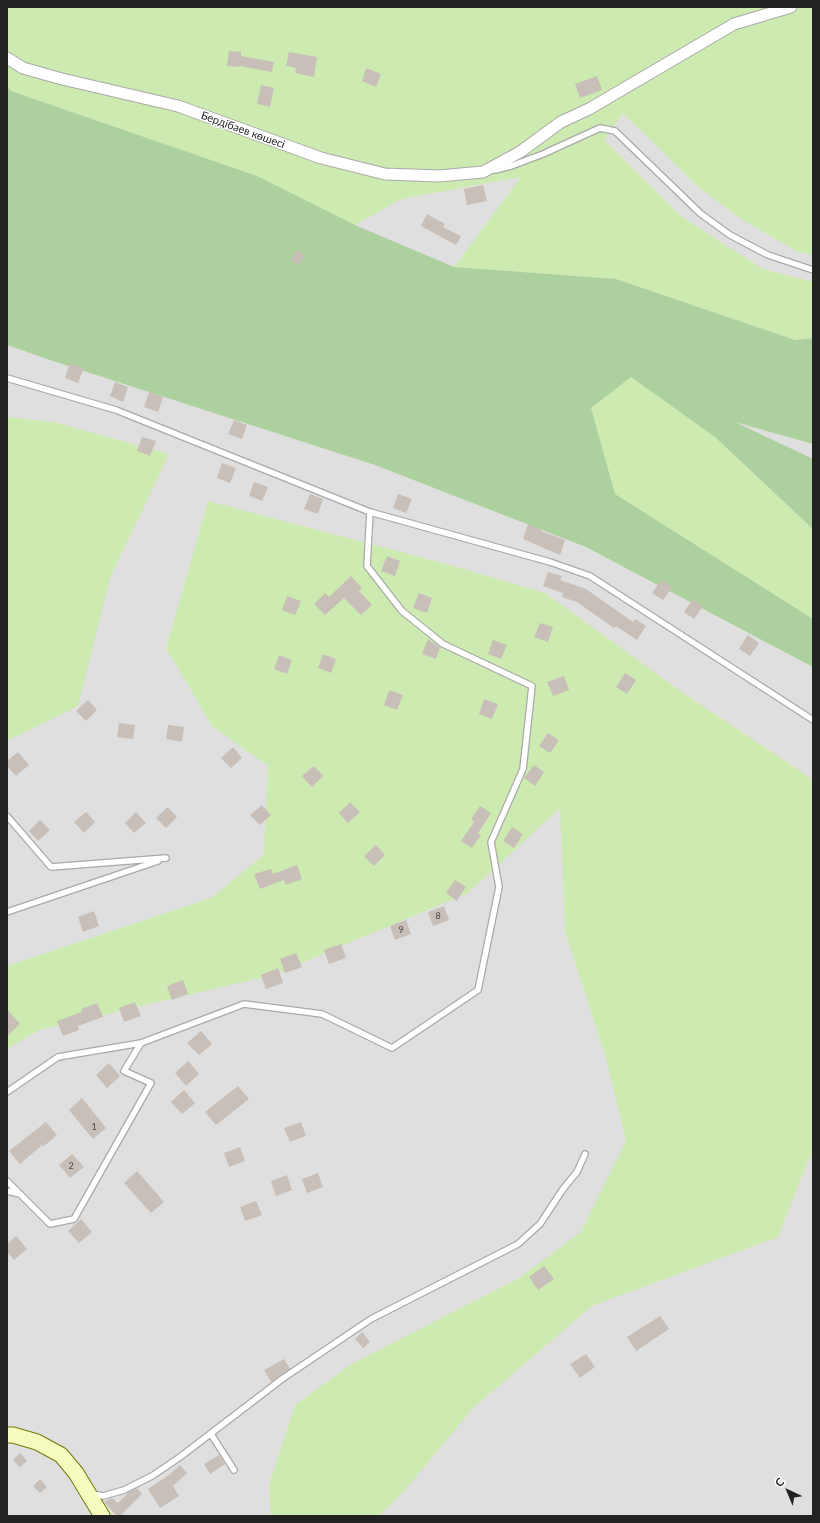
<!DOCTYPE html>
<html>
<head>
<meta charset="utf-8">
<style>
  body { margin:0 }
  #map { position:relative; width:820px; height:1523px; overflow:hidden; background:#f2efe9; font-family:Lato,sans-serif }
  canvas { display:block }
  .frame { position:absolute; inset:0; border:8px solid #222; pointer-events:none }
  .north { position:absolute; left:768px; top:1471px; width:40px; height:40px; -webkit-text-stroke:3px #fff; paint-order:stroke; rotate:316deg; font-size:11px; font-weight:700; line-height:16px; text-align:center; color:#222 }
  .north::after { content:''; display:block; margin:auto; width:14px; height:18px; background:#222; clip-path:polygon(50% 0,100% 100%,50% 72%,0 100%) }
</style>
</head>
<body>
<div id="map">
<canvas width="820" height="1523"></canvas>
<div class="frame"></div>
<div class="north">С</div>
</div>
<script>
const c = document.querySelector('canvas').getContext('2d');
c.lineJoin = 'round';
function fill(path, color) { c.fillStyle = color; c.fill(path, 'evenodd'); }
const poly = rows => new Path2D(rows.map(r => 'M' + r).join(''));
function strokePath(path, color, width, dash) { c.strokeStyle = color; c.lineWidth = width; c.lineCap = dash ? 'butt' : 'round'; c.setLineDash(dash || []); c.stroke(path); }
function write(font, color, halo, rows, align = 'center') {
  c.font = font + ' Lato,sans-serif'; c.lineWidth = 3; c.setLineDash([]); c.textBaseline = 'middle'; c.strokeStyle = halo; c.fillStyle = color; for (const [text, x, y, turn = 0] of rows) {
    c.save(); c.translate(x, y); c.rotate((+turn || 0) * Math.PI / 180); c.textAlign = isNaN(turn) ? turn : align; if (halo) c.strokeText(text, 0, 0); c.fillText(text, 0, 0); c.restore();
  }
}
const residential = poly([
  [7,7,813,7,813,1516,7,1516]
]);
const grass = poly([
  [7,7,813,7,813,255,798,252,741,219,698,187,623,113,604,140,682,217,763,269,813,282,813,338,795,340,616,279,454,267,521,177,401,199,355,225,257,176,11,91,7,86],
  [631,377,715,437,813,529,813,619,615,494,591,408],
  [7,417,54,422,169,454,110,578,78,706,7,741],
  [208,501,450,565,545,593,686,695,809,777,813,787,813,1148,778,1237,592,1306,473,1408,404,1491,379,1516,271,1516,269,1485,295,1405,350,1365,519,1278,581,1232,626,1141,606,1058,565,932,560,808,468,893,273,975,39,1030,7,1049,7,966,211,898,264,855,268,766,212,726,166,648]
]);
const forest = poly([
  [7,86,11,91,257,176,355,225,454,267,616,279,795,340,813,338,813,444,735,422,813,459,813,529,715,437,631,377,591,408,615,494,813,619,813,667,586,547,375,465,56,362,7,345]
]);
const building = poly([
  [229,51,241,52,241,56,274,62,272,72,240,66,240,67,227,66],
  [289,52,317,57,314,77,295,73,296,68,286,66],
  [366,68,381,74,376,87,362,81],
  [597,76,602,90,580,98,575,84],
  [261,85,274,88,270,107,257,104],
  [483,185,487,201,467,205,464,189],
  [427,214,445,224,443,227,461,236,456,245,421,226],
  [296,250,305,255,300,265,291,260],
  [70,363,84,368,78,383,65,378],
  [115,382,128,387,123,402,110,396],
  [149,392,163,397,158,412,144,407],
  [234,420,247,425,242,439,228,434],
  [142,437,156,441,150,456,137,451],
  [222,463,236,468,230,483,217,478],
  [254,482,268,487,262,501,249,496],
  [310,494,323,499,318,514,304,509],
  [398,494,412,499,406,513,393,508],
  [528,524,541,529,541,531,565,540,560,555,523,539],
  [387,556,400,561,395,576,381,571],
  [548,572,562,576,560,580,586,589,633,622,635,619,646,626,637,640,616,626,614,628,577,602,562,597,563,593,543,586],
  [351,576,362,588,359,591,372,605,361,615,344,598,325,615,314,604,325,593,329,597],
  [661,580,672,587,663,600,652,593],
  [419,593,432,598,427,613,413,608],
  [287,596,301,601,295,615,282,610],
  [693,599,703,606,694,619,684,612],
  [540,623,553,627,548,642,534,637],
  [748,635,759,643,750,656,739,649],
  [428,639,440,647,436,659,422,654],
  [493,640,507,645,501,659,488,654],
  [323,654,336,659,331,673,318,668],
  [279,655,292,660,287,674,274,669],
  [625,673,636,680,627,694,616,687],
  [564,676,569,690,553,696,547,682],
  [389,690,403,695,397,710,384,705],
  [484,699,498,704,492,719,479,714],
  [88,700,97,710,86,721,76,711],
  [119,723,135,725,133,739,117,737],
  [168,725,184,727,182,742,166,739],
  [548,733,559,740,550,753,539,746],
  [233,747,242,758,231,768,221,758],
  [18,752,29,765,16,776,7,766,7,761],
  [534,765,544,772,535,786,524,778],
  [314,766,323,776,312,787,302,776],
  [350,802,360,812,348,823,339,813],
  [262,805,271,815,260,825,250,815],
  [480,806,491,813,478,833,481,835,472,848,461,841,474,822,471,819],
  [168,807,177,817,166,828,156,818],
  [86,812,95,822,84,833,74,822],
  [136,812,146,823,134,833,125,823],
  [40,820,50,830,38,841,29,831],
  [512,827,523,834,514,848,503,841],
  [376,845,385,855,374,866,364,856],
  [297,865,302,879,286,885,284,880,260,889,254,874,271,869,273,874],
  [455,880,466,887,457,901,446,893],
  [444,906,449,920,433,926,428,912],
  [94,911,99,926,83,932,78,917],
  [406,920,411,934,395,940,390,926],
  [341,944,346,958,329,964,324,950],
  [296,953,302,967,285,973,280,959],
  [278,968,283,983,266,989,261,975],
  [183,980,188,994,172,1000,167,986],
  [135,1002,141,1016,124,1022,119,1008],
  [97,1003,103,1017,78,1026,79,1030,63,1036,57,1021,82,1012,81,1009],
  [7,1009,20,1024,7,1036],
  [201,1031,212,1044,199,1055,187,1043],
  [188,1061,199,1074,186,1086,175,1073],
  [109,1063,120,1076,107,1088,96,1075],
  [238,1086,249,1099,216,1125,205,1112],
  [184,1090,195,1103,182,1114,171,1102],
  [82,1098,106,1128,93,1139,69,1110],
  [46,1122,57,1135,44,1146,42,1145,20,1164,9,1151],
  [301,1122,306,1136,290,1142,284,1128],
  [240,1147,245,1161,229,1167,224,1153],
  [72,1154,84,1167,70,1178,59,1165],
  [137,1171,164,1202,151,1213,124,1183],
  [318,1173,323,1187,307,1193,302,1179],
  [287,1175,292,1190,276,1196,271,1181],
  [256,1201,262,1215,245,1221,240,1207],
  [81,1219,92,1232,79,1243,68,1231],
  [16,1236,27,1249,14,1260,7,1252,7,1244],
  [544,1266,554,1279,538,1290,529,1277],
  [660,1316,669,1329,636,1351,627,1337],
  [362,1332,370,1342,363,1348,355,1339],
  [586,1354,595,1367,580,1378,570,1364],
  [284,1359,290,1369,271,1382,264,1370],
  [20,1453,27,1461,20,1467,13,1460],
  [219,1455,225,1464,210,1474,204,1464],
  [180,1465,187,1473,173,1486,179,1496,160,1508,148,1489,170,1474],
  [40,1479,47,1487,40,1493,33,1486],
  [137,1488,142,1494,120,1516,117,1516,104,1502,112,1498,118,1503,129,1492]
]);
const lane = poly([
  [495,170,511,166,543,154,600,128,615,131,701,214,730,235,768,255,813,270],
  [7,378,116,410,370,512,550,562,590,576,813,720],
  [7,816,51,867,166,858],
  [7,912,158,861],
  [141,1043,244,1004,322,1014,392,1048,478,990,499,887,491,842,523,769,532,686,443,644,402,611,367,566,370,512],
  [7,1092,58,1057,141,1043,124,1071,151,1083,74,1219,50,1224,7,1181],
  [7,1191,20,1194],
  [211,1434,234,1470],
  [92,1494,103,1496,124,1490,152,1476,180,1457,282,1379,371,1319,518,1244,540,1224,563,1189,577,1172,585,1154]
]);
const street = poly([
  [7,58,23,68,62,79,178,106,321,158,385,174,439,176,483,172,520,152,561,122,589,109,734,24,791,7]
]);
const secondary = poly([
  [7,1435,13,1435,37,1442,61,1455,76,1473,102,1516]
]);
const numberNames = [
  ["8",438,916],
  ["9",401,930],
  ["1",94,1127],
  ["2",71,1166]
];
const streetNames = [
  ["Бердібаев көшесі",243,130,20]
];
fill(residential, '#e0dfdf');
fill(grass, '#cdebb0');
fill(forest, '#add19e');
fill(building, '#c7bfb8');
strokePath(lane, '#a9a9a9', 8);
strokePath(street, '#a9a9a9', 13);
strokePath(secondary, '#707d05', 17);
strokePath(lane, '#fff', 5.5);
strokePath(street, '#fff', 11);
strokePath(secondary, '#f7fabf', 15);
write('9px', '#4b4948', null, numberNames);
write('11px', '#222', '#fff', streetNames);
</script>
</body>
</html>
